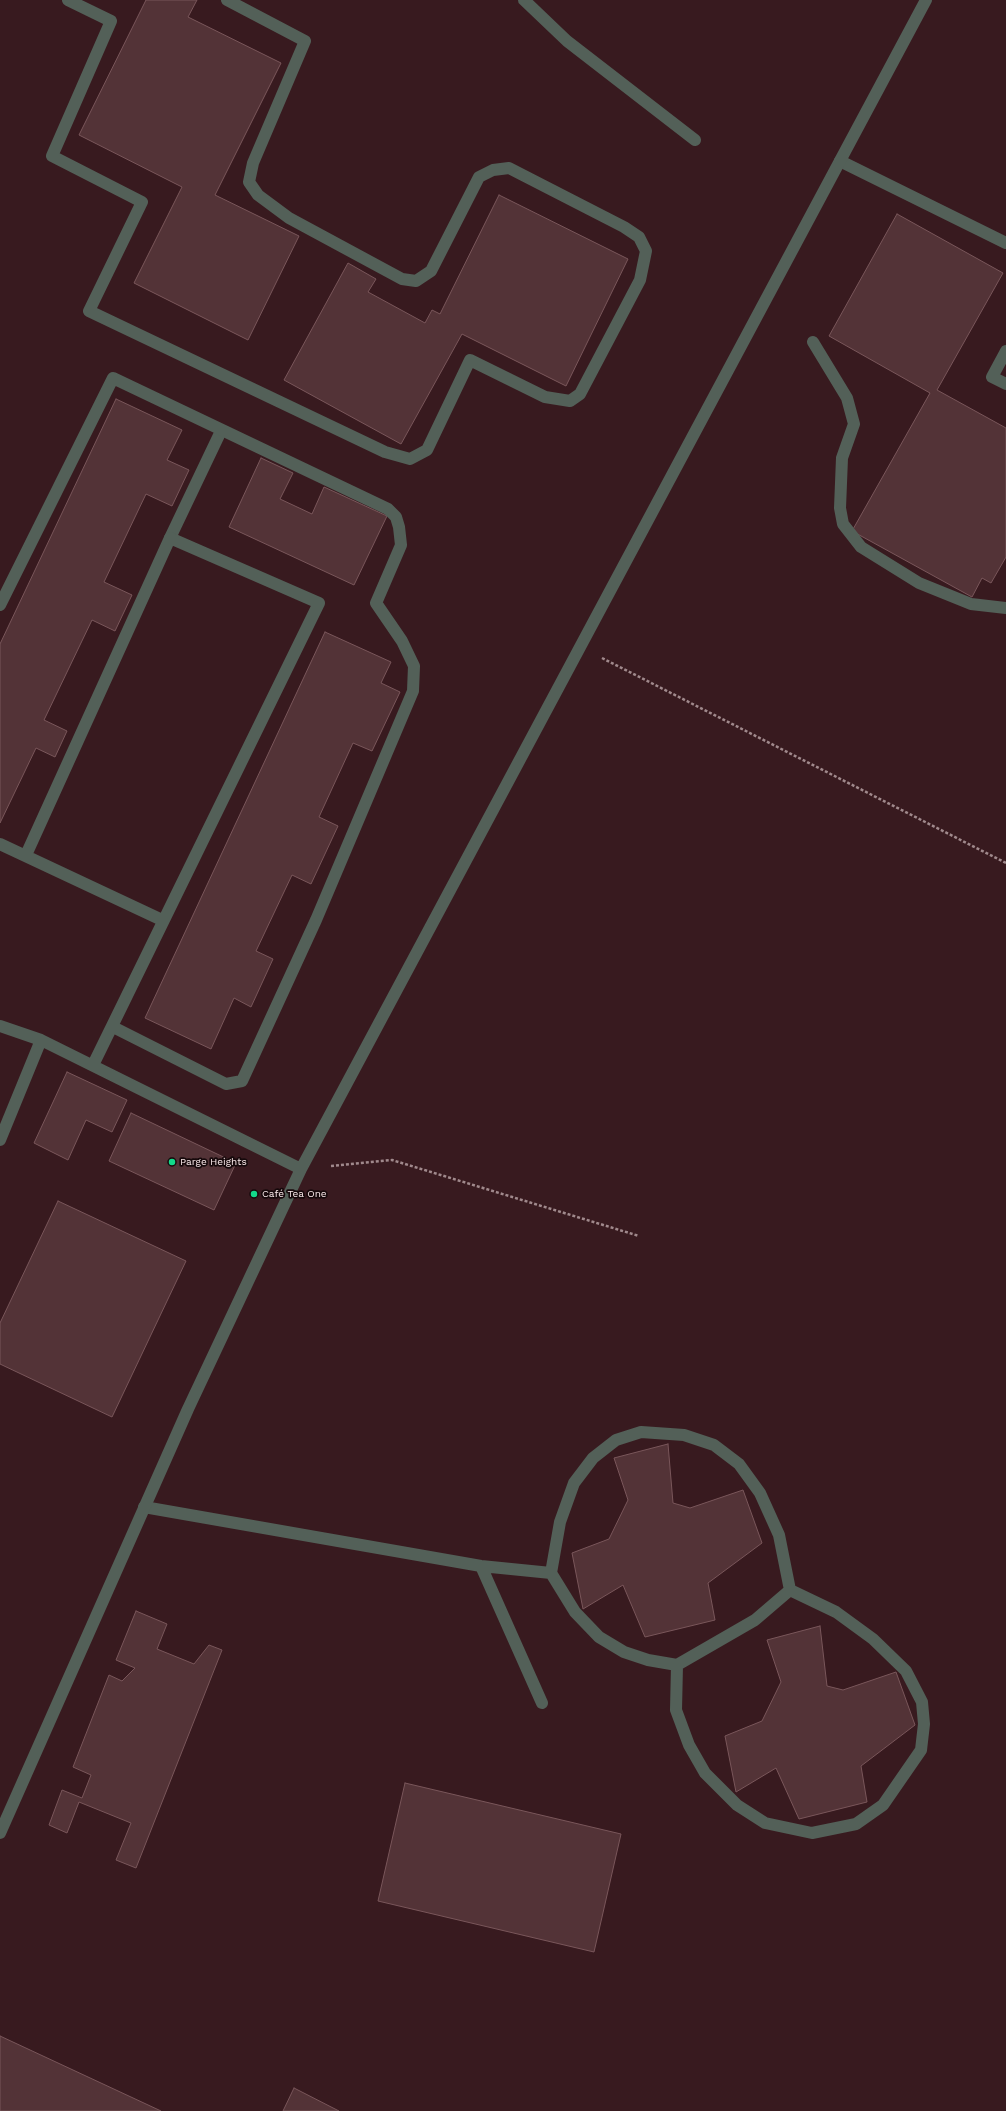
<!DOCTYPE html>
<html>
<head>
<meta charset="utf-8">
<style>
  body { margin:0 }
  canvas { display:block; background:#381a1f }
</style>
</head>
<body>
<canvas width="1006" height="2111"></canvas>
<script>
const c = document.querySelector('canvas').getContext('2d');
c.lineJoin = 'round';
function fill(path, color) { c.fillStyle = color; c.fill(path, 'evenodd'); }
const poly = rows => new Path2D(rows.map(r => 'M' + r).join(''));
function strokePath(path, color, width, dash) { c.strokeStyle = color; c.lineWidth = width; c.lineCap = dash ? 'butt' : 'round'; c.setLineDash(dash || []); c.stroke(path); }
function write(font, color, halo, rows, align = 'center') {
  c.font = font + ' "Work Sans",sans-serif'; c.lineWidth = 3.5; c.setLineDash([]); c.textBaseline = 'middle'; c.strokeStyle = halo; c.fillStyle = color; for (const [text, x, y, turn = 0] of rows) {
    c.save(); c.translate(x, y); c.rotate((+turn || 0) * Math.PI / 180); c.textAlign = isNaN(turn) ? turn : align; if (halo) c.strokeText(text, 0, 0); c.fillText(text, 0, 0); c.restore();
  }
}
const building = poly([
  [146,0,197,0,188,17,281,63,215,195,299,236,248,340,134,283,182,187,79,135,146,0],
  [499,195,628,259,566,386,462,334,401,444,284,380,348,263,376,279,368,292,425,323,432,310,440,314,499,195],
  [897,214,1003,273,937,390,1006,428,1006,557,991,583,982,578,972,597,852,531,930,393,829,336,897,214],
  [116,399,182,430,167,460,189,470,172,506,146,494,104,582,132,595,115,631,92,620,44,720,67,731,55,757,36,748,0,823,0,644,116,399],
  [261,458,293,473,280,499,312,514,324,487,387,516,354,585,229,527,261,458],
  [325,632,391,662,381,683,400,692,372,751,353,743,319,817,338,826,311,884,292,875,256,951,273,959,251,1007,234,998,211,1049,145,1018,325,632],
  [67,1072,127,1100,112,1132,86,1120,68,1160,34,1143,67,1072],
  [131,1113,236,1163,214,1210,109,1161,131,1113],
  [58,1201,186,1261,112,1417,0,1364,0,1323,58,1201],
  [668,1444,673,1503,690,1508,743,1490,762,1543,708,1583,715,1620,645,1637,623,1585,583,1609,572,1553,609,1539,628,1500,614,1458,668,1444],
  [136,1611,167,1624,157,1649,194,1664,209,1645,222,1650,136,1868,116,1860,131,1823,79,1802,67,1833,49,1825,62,1790,82,1798,91,1775,73,1767,109,1675,122,1681,135,1668,116,1660,136,1611],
  [820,1626,827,1686,843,1690,896,1672,915,1725,861,1766,867,1802,799,1819,776,1768,736,1792,725,1736,762,1721,781,1682,767,1640,820,1626],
  [405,1783,621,1834,594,1952,378,1901,405,1783],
  [0,2036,161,2111,0,2111,0,2036],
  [294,2088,339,2111,283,2111,294,2088]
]);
const path = poly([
  [602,658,1006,863],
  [331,1166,392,1160,639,1236]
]);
const lane = poly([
  [524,0,567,41,695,140],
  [840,161,1006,243],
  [813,342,847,398,854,424,842,458,840,508,843,524,861,547,919,583,971,604,1006,608],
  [1006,351,992,377,1006,384],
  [170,538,221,431],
  [641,1432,684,1435,714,1445,739,1464,760,1493,779,1535,790,1590,755,1620,677,1665,648,1660,624,1652,599,1637,575,1612,551,1573,560,1522,574,1483,593,1458,616,1440,641,1432],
  [144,1507,481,1566,551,1573],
  [481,1566,542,1703],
  [677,1665,676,1710,689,1745,705,1773,737,1805,765,1823,812,1833,856,1824,883,1805,921,1750,924,1724,922,1702,906,1671,873,1639,836,1612,790,1590]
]);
const street = poly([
  [68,0,111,21,52,156,142,202,89,311,385,452,410,459,427,450,470,360,545,397,570,401,580,394,640,280,646,251,639,237,624,227,509,168,493,170,479,177,431,271,416,281,402,279,289,218,258,195,249,182,253,163,305,41,227,0],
  [0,605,113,378,388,509,396,517,399,527,401,545,376,603,402,641,414,666,413,691,316,920,242,1081,226,1084,113,1027],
  [0,844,162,920],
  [26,855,170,538,319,603,93,1065],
  [0,1026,41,1040,301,1169,926,0],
  [0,1140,41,1040],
  [0,1833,188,1409,301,1169]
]);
const markers = [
  [172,1162,4,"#13d98a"],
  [254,1194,4,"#13d98a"]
];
const poiNames = [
  ["Parge Heights",180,1162],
  ["Café Tea One",262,1194]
];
fill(building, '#533337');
strokePath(building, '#79565a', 1);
strokePath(path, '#a0898c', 2.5, [3, 2]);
strokePath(lane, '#536058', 12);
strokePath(street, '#536058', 12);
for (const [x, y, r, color] of markers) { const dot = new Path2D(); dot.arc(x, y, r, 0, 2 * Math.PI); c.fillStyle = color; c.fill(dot); strokePath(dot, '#16090b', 1.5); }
write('10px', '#fcebec', '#16090b', poiNames, 'left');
</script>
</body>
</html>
